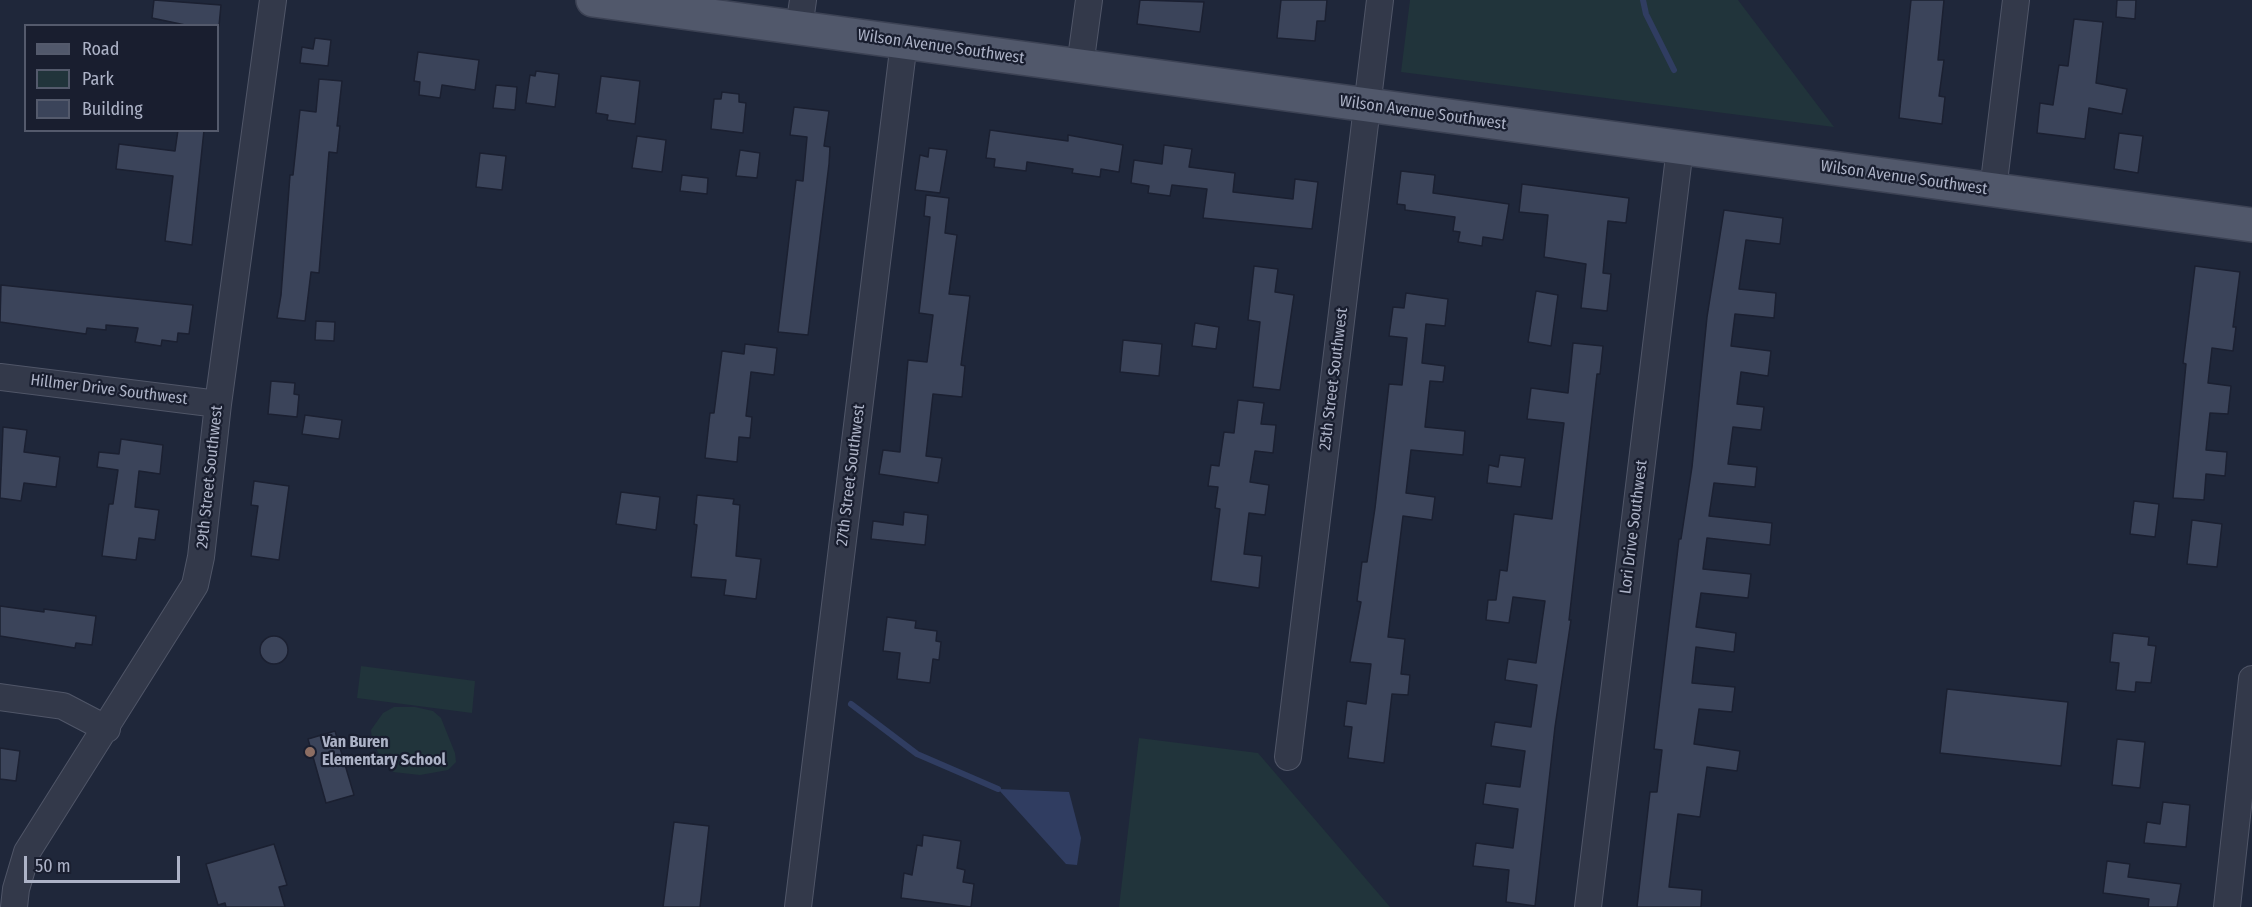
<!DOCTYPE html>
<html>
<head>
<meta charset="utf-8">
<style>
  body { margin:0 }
  #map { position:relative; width:2252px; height:907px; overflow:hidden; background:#1f273a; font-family:"Fira Sans Condensed",sans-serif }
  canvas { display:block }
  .legend { position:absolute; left:24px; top:24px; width:195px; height:108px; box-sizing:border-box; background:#191e2f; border:2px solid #545a6c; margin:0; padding:8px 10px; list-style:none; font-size:18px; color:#adb3c7 }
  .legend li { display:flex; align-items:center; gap:12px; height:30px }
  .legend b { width:30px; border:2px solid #545a6c }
  .scale { position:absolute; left:24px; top:856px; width:156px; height:27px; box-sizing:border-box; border:3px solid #adb3c7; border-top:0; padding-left:8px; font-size:18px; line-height:21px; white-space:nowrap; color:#adb3c7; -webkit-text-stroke:4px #191e2f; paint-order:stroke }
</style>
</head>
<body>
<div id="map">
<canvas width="2252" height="907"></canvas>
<ul class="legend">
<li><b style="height:8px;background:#51586b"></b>Road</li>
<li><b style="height:16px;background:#21343b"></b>Park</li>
<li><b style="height:16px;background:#3b445a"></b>Building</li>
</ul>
<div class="scale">50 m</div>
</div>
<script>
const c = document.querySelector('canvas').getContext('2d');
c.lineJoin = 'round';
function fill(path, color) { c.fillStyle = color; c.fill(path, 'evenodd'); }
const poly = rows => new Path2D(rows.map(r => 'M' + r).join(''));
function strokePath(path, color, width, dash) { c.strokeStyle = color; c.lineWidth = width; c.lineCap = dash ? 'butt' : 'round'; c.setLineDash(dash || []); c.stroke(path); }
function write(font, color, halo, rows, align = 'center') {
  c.font = font + ' "Fira Sans Condensed",sans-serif'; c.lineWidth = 4.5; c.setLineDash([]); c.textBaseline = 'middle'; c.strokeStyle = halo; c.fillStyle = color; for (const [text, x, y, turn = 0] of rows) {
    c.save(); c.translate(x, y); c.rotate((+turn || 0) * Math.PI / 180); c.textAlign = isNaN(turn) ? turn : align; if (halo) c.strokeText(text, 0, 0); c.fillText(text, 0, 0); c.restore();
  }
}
const green = poly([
  [1410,0,1738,0,1834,127,1401,72],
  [361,666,475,681,472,713,357,698],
  [394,707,415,707,433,711,441,718,455,753,456,762,448,770,420,775,393,772,394,767,379,754,372,741,371,730,383,713],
  [1139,738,1258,753,1390,907,1119,907]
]);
const water = poly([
  [998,789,1069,792,1081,838,1077,865,1066,864]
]);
const stream = poly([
  [1643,0,1646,14,1674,70],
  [851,704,917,754,998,789]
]);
const building = poly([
  [154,0,221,5,219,26,190,26,152,18,154,0],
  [1140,0,1204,2,1200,32,1137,24,1140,0],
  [1281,0,1327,0,1325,21,1317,21,1315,41,1277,38,1281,0],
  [1911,0,1944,0,1938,60,1944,60,1939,96,1945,97,1942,124,1899,118,1911,0],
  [2117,0,2136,0,2135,19,2116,17,2117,0],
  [2074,19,2103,22,2096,83,2127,89,2122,114,2089,108,2085,139,2037,133,2040,103,2053,105,2059,65,2068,66,2074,19],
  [315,38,331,40,328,66,300,63,302,47,313,49,315,38],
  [418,52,479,60,475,90,442,85,440,98,419,95,420,82,414,81,418,52],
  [536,71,559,74,555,107,526,103,530,75,535,76,536,71],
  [601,76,640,81,635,124,607,120,608,115,596,113,601,76],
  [319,79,342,81,337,126,340,126,337,153,329,152,319,273,311,272,305,321,277,318,281,295,290,175,293,175,300,110,316,112,319,79],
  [496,85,517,87,515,110,493,108,496,85],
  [722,92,739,94,739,102,746,103,743,133,711,129,714,99,721,99,722,92],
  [794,107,829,111,824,146,830,147,829,164,808,335,778,332,796,180,803,181,807,137,790,135,794,107],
  [178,130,204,130,192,245,165,241,173,176,116,169,119,144,175,151,178,130],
  [990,130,1068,141,1068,135,1123,145,1119,172,1101,169,1100,177,1072,173,1073,169,1027,162,1026,171,994,167,995,159,986,158,990,130],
  [2119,133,2143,136,2138,173,2114,169,2119,133],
  [637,136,666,140,662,172,632,168,637,136],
  [1164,145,1192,149,1189,167,1235,173,1233,192,1293,199,1295,179,1318,182,1312,229,1203,218,1207,189,1172,185,1170,196,1148,193,1149,186,1131,183,1134,160,1162,164,1164,145],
  [929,148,947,150,940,193,915,190,920,155,928,157,929,148],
  [740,150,760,153,757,178,736,176,740,150],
  [480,153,506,156,502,190,476,187,480,153],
  [1401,171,1435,175,1433,193,1509,204,1503,240,1483,237,1482,246,1458,242,1460,232,1453,231,1455,217,1405,210,1405,205,1397,204,1401,171],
  [682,175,708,178,707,194,680,191,682,175],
  [1522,184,1629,198,1626,223,1608,221,1603,273,1611,274,1607,311,1581,308,1586,264,1544,257,1548,215,1519,212,1522,184],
  [926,195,949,198,945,233,957,235,949,294,970,296,961,365,965,366,962,397,933,394,926,456,942,458,938,483,879,474,883,450,900,452,908,360,927,362,933,315,919,313,930,217,924,216,926,195],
  [1724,210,1783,218,1780,244,1746,240,1739,289,1776,293,1774,318,1735,314,1731,346,1771,351,1768,376,1741,372,1737,404,1764,407,1761,430,1733,427,1728,464,1757,467,1755,487,1714,483,1709,516,1772,523,1770,545,1707,538,1703,569,1751,574,1748,598,1701,593,1696,627,1736,633,1734,652,1696,647,1692,683,1735,687,1732,712,1699,709,1694,744,1740,751,1737,771,1707,767,1700,817,1678,814,1669,887,1702,890,1701,907,1637,907,1650,792,1657,792,1662,750,1654,749,1679,539,1681,539,1692,467,1707,317,1724,210],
  [1254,266,1278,269,1275,292,1294,295,1280,390,1253,387,1260,322,1248,320,1254,266],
  [2195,266,2240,272,2233,327,2236,327,2233,351,2212,348,2208,383,2231,386,2228,414,2210,413,2206,450,2227,452,2225,476,2206,474,2204,500,2173,498,2186,364,2183,363,2195,266],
  [1,285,193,305,189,334,178,333,177,342,162,340,161,346,135,342,138,328,106,325,106,330,87,328,86,334,0,322,1,285],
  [1536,291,1558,295,1551,346,1528,342,1536,291],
  [1406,293,1448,299,1445,326,1426,324,1422,363,1445,366,1443,382,1430,381,1425,427,1465,431,1463,455,1411,450,1406,493,1435,497,1432,520,1403,516,1388,637,1405,639,1401,674,1410,675,1408,695,1392,694,1384,763,1348,758,1352,727,1344,726,1347,701,1366,704,1371,664,1350,662,1361,602,1357,601,1362,562,1367,562,1375,508,1389,384,1402,385,1407,338,1389,336,1393,307,1404,308,1406,293],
  [316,321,335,322,334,341,315,340,316,321],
  [1195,323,1219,327,1216,349,1192,346,1195,323],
  [1123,340,1162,344,1159,376,1120,372,1123,340],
  [1573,343,1603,346,1600,374,1597,374,1569,620,1571,620,1555,727,1535,906,1506,902,1509,870,1473,866,1476,843,1513,848,1518,809,1483,804,1486,783,1520,787,1525,751,1491,746,1495,722,1531,727,1537,685,1505,680,1508,659,1536,663,1545,601,1513,597,1509,623,1486,620,1488,600,1496,600,1500,570,1507,571,1514,514,1552,519,1564,423,1527,419,1531,388,1568,393,1573,343],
  [745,344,777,348,774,375,751,372,746,416,752,417,750,438,739,437,737,462,705,458,710,413,714,413,722,351,744,354,745,344],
  [271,381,295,383,294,394,299,395,297,417,268,414,271,381],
  [1238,400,1264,403,1261,424,1276,425,1273,453,1255,451,1250,482,1269,485,1265,515,1249,513,1244,554,1262,556,1259,588,1211,581,1220,509,1215,508,1218,487,1208,486,1211,465,1219,466,1224,432,1234,433,1238,400],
  [305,415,342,420,339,439,302,434,305,415],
  [3,427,27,430,24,452,60,457,56,487,24,483,21,501,0,498,3,427],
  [121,439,163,445,160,474,139,471,135,507,159,510,155,540,139,538,136,560,102,556,109,504,113,504,118,470,97,467,99,452,119,454,121,439],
  [1500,455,1525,458,1521,487,1487,483,1489,465,1498,467,1500,455],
  [254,481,289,486,279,560,251,556,258,506,251,505,254,481],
  [621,492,660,497,656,530,616,524,621,492],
  [697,495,734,499,733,504,740,505,736,556,761,559,756,599,724,595,726,580,691,577,697,525,694,524,697,495],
  [2134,501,2159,504,2155,537,2130,534,2134,501],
  [904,512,928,515,925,545,871,539,873,521,903,525,904,512],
  [2192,520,2222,524,2217,567,2187,564,2192,520],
  [0,606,44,612,44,609,96,616,92,645,76,643,75,648,0,636,0,606],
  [887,617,916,621,915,628,937,631,936,641,941,642,939,660,933,659,930,683,897,679,900,653,883,651,887,617],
  [2113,633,2149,637,2148,645,2156,646,2151,683,2136,682,2135,692,2116,690,2119,663,2110,662,2113,633],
  '260 650a14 14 0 1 1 28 0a14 14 0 1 1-28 0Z',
  [1947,689,2068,702,2061,766,1940,753,1947,689],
  [335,731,354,795,326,803,308,739,335,731],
  [2117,739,2145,742,2140,788,2112,785,2117,739],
  [0,748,20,751,16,781,0,779,0,748],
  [2163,802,2190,805,2186,847,2144,843,2147,822,2160,824,2163,802],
  [674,822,709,826,700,907,663,907,674,822],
  [923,835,961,841,957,868,965,870,963,882,974,884,971,907,901,898,904,873,912,875,917,845,922,846,923,835],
  [274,844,287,885,279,887,285,907,226,907,225,903,218,905,206,864,274,844],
  [2107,861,2130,864,2128,877,2181,884,2177,907,2148,907,2149,899,2103,893,2107,861]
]);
const minor = poly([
  [799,28,803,0],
  [1080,66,1089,0],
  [1993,190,2016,0],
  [0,377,218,404],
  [0,697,63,706,107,729],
  [1288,757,1380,0],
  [14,907,16,889,27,852,195,585,201,557,218,404,273,0],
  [798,907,904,42],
  [1588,907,1680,148],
  [2227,907,2252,679]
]);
const major = poly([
  [593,0,2252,225]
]);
const markers = [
  [310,752,6,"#8d6e63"]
];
const streetNames = [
  ["Wilson Avenue Southwest",941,47,8],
  ["Wilson Avenue Southwest",1423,113,8],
  ["Wilson Avenue Southwest",1904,178,8],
  ["25th Street Southwest",1334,379,-83],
  ["Hillmer Drive Southwest",109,390,7],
  ["27th Street Southwest",851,475,-83],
  ["29th Street Southwest",210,477,-84],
  ["Lori Drive Southwest",1634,527,-83]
];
const poiNames = [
  ["Van Buren",322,743],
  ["Elementary School",322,761]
];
fill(green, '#21343b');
fill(water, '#303d61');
strokePath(stream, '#303d61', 6);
fill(building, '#3b445a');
strokePath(building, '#1b2031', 1.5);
strokePath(minor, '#505668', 28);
strokePath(major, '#3c4254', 36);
strokePath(minor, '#33394a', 26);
strokePath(major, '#51586b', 33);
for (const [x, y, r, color] of markers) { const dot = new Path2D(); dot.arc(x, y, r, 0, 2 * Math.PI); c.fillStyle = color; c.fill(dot); strokePath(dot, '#191e2f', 2); }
write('16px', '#adb3c7', '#191e2f', streetNames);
write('bold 16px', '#adb3c7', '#191e2f', poiNames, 'left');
</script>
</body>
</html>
